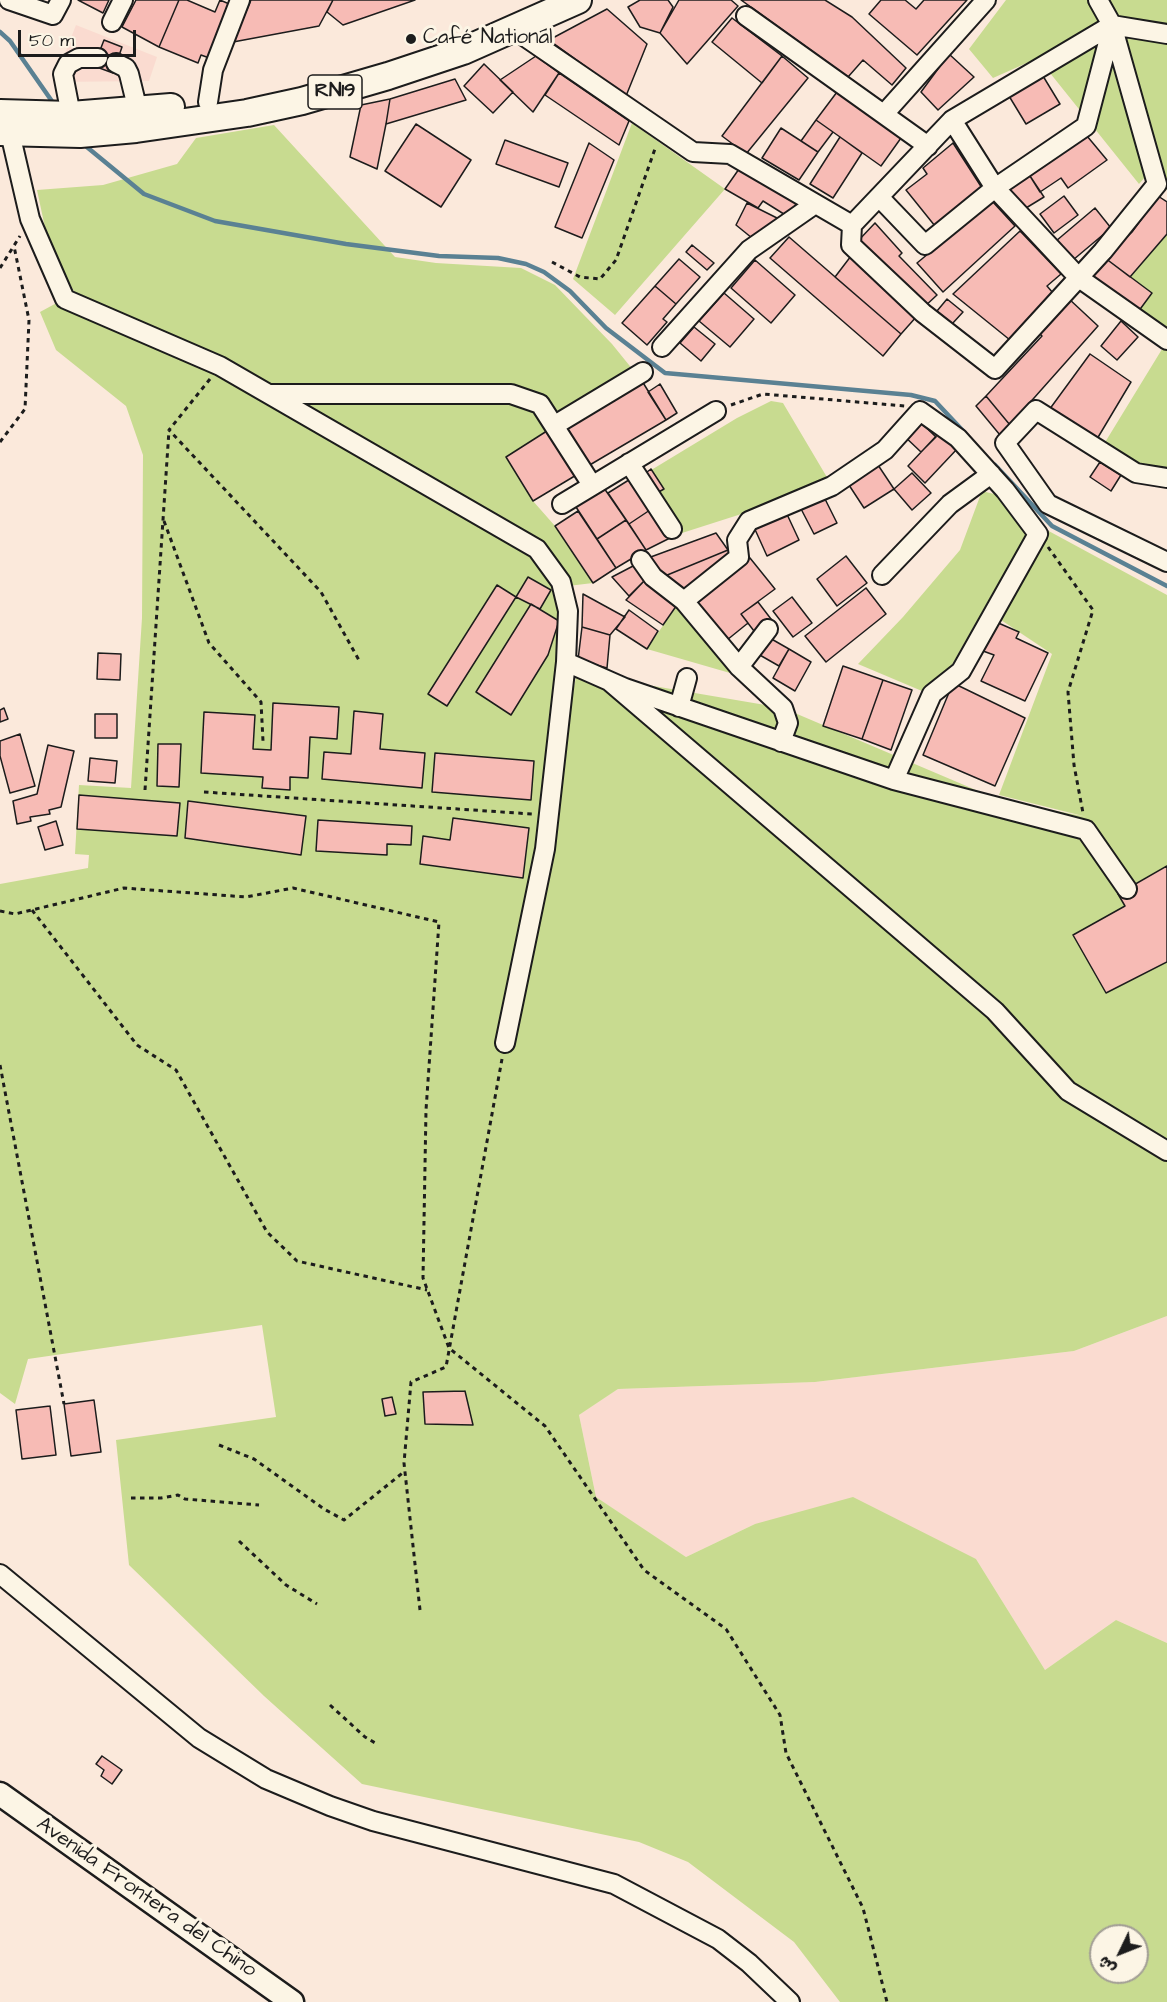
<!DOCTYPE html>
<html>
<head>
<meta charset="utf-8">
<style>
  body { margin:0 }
  #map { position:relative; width:1167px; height:2002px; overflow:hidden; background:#fbe9db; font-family:"Architects Daughter","Playpen Sans Arabic",sans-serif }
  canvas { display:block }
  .north { position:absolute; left:1089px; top:1924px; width:60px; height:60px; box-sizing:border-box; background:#fcf5e5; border:2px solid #a29e95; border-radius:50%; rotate:227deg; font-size:16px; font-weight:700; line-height:24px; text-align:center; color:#1c1c1c }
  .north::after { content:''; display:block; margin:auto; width:21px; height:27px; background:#1c1c1c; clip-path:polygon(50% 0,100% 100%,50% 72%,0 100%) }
  .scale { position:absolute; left:18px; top:30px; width:118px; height:27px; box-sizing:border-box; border:3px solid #1c1c1c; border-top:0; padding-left:8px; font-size:18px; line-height:21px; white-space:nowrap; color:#1c1c1c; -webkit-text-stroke:4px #fcf5e5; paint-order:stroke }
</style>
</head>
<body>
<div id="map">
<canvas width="1167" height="2002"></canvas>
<div class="north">ش</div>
<div class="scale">50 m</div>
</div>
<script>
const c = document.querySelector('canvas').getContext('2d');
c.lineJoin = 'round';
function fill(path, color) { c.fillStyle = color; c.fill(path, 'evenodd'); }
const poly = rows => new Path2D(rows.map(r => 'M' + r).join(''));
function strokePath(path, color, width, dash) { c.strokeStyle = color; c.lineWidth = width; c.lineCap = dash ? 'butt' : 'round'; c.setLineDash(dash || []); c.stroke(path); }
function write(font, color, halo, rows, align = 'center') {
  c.font = font + ' "Architects Daughter",sans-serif'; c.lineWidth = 6; c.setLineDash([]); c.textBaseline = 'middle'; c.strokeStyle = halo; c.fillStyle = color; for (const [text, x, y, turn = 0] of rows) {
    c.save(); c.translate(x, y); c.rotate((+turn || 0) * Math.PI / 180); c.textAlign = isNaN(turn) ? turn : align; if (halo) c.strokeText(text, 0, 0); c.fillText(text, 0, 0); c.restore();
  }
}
const built = poly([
  [76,25,157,57,149,81,54,82],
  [1167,1316,1167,1643,1116,1620,1045,1670,976,1559,755,1524,686,1557,596,1497,579,1415,618,1389,815,1382,1074,1351]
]);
const green = poly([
  [1006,0,1167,0,1167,190,1146,176,1139,184,1038,58,993,78,969,49],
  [632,123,725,189,615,315,573,279],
  [274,125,395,257,436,263,521,268,555,285,612,344,642,381,550,429,506,457,533,501,555,526,593,583,568,586,532,877,577,673,783,708,997,799,1087,817,999,795,1052,654,998,618,1045,529,1167,595,1167,1316,1074,1351,815,1382,618,1389,579,1415,596,1497,686,1557,755,1524,853,1497,976,1559,1045,1670,1116,1620,1167,1643,1167,2002,840,2002,794,1942,688,1862,639,1842,362,1784,264,1696,129,1565,116,1440,276,1417,262,1325,28,1359,15,1404,0,1393,0,884,88,868,89,855,75,854,79,785,131,788,142,618,143,455,126,406,56,350,40,312,75,293,50,251,37,190,103,185,177,164,196,138],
  [1101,1936,1137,1936,1137,1972,1101,1972],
  [1167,234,1167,330,1138,312,1130,277],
  [1167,341,1167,479,1141,469,1104,444],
  [771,401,783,403,828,479,782,501,682,533,643,475,737,418],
  [982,491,998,495,1026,534,949,670,922,691,858,664,903,617,960,550],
  [679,602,732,668,730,673,647,649]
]);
const stream = poly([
  [0,32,10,41,56,107],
  [82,143,144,194,215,221,346,244,439,256,498,258,526,264,544,272,570,291,606,328,665,373,911,395,935,401,965,433],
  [995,465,1052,526,1167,586]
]);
const building = poly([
  [78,0,109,0,103,13,78,0],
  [136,0,179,0,159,47,122,27,136,0],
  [179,0,187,0,215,12,220,0,234,6,212,59,201,55,198,63,159,47,179,0],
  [251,0,333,0,319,26,233,42,251,0],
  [333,0,415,0,343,25,327,12,333,0],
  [640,0,668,0,673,7,660,33,640,27,628,7,640,0],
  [679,0,731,0,738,6,687,64,660,33,679,0],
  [741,0,825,0,852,17,906,68,892,85,863,60,848,77,741,0],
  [881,0,905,0,916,9,924,0,967,0,917,55,869,14,881,0],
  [607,9,647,44,626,96,549,40,607,9],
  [732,18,782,56,762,83,712,42,732,18],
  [104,40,122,47,113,73,94,66,104,40],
  [949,54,974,77,938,110,921,92,949,54],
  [536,56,559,73,533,112,500,80,536,56],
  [782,56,808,78,746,154,722,136,782,56],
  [484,64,513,92,493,113,464,86,484,64],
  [559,73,629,121,619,145,545,95,559,73],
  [1043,76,1060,104,1026,124,1009,96,1043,76],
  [455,79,466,100,386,124,390,99,455,79],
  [837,92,901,138,881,166,816,120,837,92],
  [390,99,386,124,377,169,350,157,361,105,390,99],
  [816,120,833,132,818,152,801,141,816,120],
  [416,124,471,160,441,207,385,171,416,124],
  [781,128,818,152,799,180,762,158,781,128],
  [1087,136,1107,160,1068,188,1061,178,1040,192,1030,176,1087,136],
  [840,137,862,153,833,198,810,184,840,137],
  [505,140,568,163,559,187,496,164,505,140],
  [589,143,614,160,582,238,555,227,589,143],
  [953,143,982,188,935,226,906,190,927,174,923,168,953,143],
  [739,169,797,203,787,216,763,201,758,208,725,189,739,169],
  [1030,176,1044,197,1026,208,1009,190,1030,176],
  [1064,196,1078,215,1054,233,1040,214,1064,196],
  [1158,196,1167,202,1167,234,1130,277,1105,258,1132,232,1158,196],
  [992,201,1015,226,943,292,917,263,992,201],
  [747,203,779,219,752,238,736,225,747,203],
  [1095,208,1111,228,1073,260,1056,241,1095,208],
  [875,223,902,253,899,256,937,295,923,308,857,242,875,223],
  [1020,231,1061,274,1047,286,1053,293,1010,340,953,294,1020,231],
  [789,237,901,334,883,356,770,258,789,237],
  [692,245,714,263,707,270,686,252,692,245],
  [851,256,917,316,901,334,835,277,851,256],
  [1105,258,1152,293,1138,312,1091,276,1105,258],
  [679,259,700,277,676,304,655,286,679,259],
  [755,260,795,295,771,323,731,288,755,260],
  [655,286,676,304,663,319,667,322,647,345,622,323,655,286],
  [724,293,754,319,730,347,699,321,724,293],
  [1068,298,1098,326,1010,425,986,396,1042,336,1038,332,1068,298],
  [947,299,963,312,952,324,937,311,947,299],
  [1121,321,1138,337,1117,360,1101,346,1121,321],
  [694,327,715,344,701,361,680,343,694,327],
  [1090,354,1131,382,1097,439,1049,410,1090,354],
  [642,381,666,420,588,466,565,428,642,381],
  [660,384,677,413,666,420,648,392,660,384],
  [986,396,1010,425,1000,435,976,406,986,396],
  [917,419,936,437,921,452,902,434,917,419],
  [550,429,578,474,533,501,506,457,550,429],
  [939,433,958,448,925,483,908,466,939,433],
  [876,462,894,489,864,508,847,482,876,462],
  [1100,462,1121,475,1111,491,1090,477,1100,462],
  [651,469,664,489,655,494,643,475,651,469],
  [912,473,931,493,912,510,894,489,912,473],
  [632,478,653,508,629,524,608,493,632,478],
  [604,488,626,520,597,539,576,507,604,488],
  [822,493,837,523,814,534,799,505,822,493],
  [653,508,672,537,646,550,629,524,653,508],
  [785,510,799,540,767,556,753,525,785,510],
  [578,511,616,568,593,583,555,526,578,511],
  [626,520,646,550,616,568,597,539,626,520],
  [716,533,728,550,660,578,648,558,716,533],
  [728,550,732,556,683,593,660,578,728,550],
  [846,556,867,583,837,606,817,579,846,556],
  [750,558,775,589,741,614,748,623,727,640,692,602,750,558],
  [635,565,647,578,629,596,612,577,635,565],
  [528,577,551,590,540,609,516,597,528,577],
  [647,578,679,602,663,625,626,600,647,578],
  [497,585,516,597,447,706,428,694,497,585],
  [866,588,886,614,826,662,805,636,866,588],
  [583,594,625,617,610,635,582,627,583,594],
  [792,597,812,623,793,637,773,611,792,597],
  [758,602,771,619,754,631,741,614,758,602],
  [531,604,559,621,548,655,511,715,476,692,531,604],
  [629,610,658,631,647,649,616,629,629,610],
  [996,622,1019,632,1016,638,1048,653,1025,701,981,681,994,655,983,651,996,622],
  [582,627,610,635,607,668,578,660,582,627],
  [768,637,789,649,779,666,758,654,768,637],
  [789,649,811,662,795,691,773,678,789,649],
  [98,653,121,654,120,680,97,679,98,653],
  [843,666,883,680,862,739,823,726,843,666],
  [883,680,912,690,891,750,862,739,883,680],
  [953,683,1025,718,995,786,923,755,953,683],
  [273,703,339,707,337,739,310,737,308,778,290,777,290,790,262,788,263,777,201,773,204,712,255,715,253,749,271,750,273,703],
  [4,708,8,719,0,722,0,710,4,708],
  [354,711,383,714,380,749,425,753,422,788,322,779,324,752,351,754,354,711],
  [95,714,117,714,117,738,95,738,95,714],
  [20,734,35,786,10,793,0,756,0,741,20,734],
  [158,744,181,744,179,787,157,786,158,744],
  [48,745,74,751,61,807,49,810,50,814,30,817,31,821,17,824,13,801,37,794,48,745],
  [435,753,534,761,531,800,432,792,435,753],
  [90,758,117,761,115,783,88,781,90,758],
  [79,795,180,803,177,836,77,829,79,795],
  [188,801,306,816,301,855,185,838,188,801],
  [453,818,529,828,523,878,420,864,423,836,450,840,453,818],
  [318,820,412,826,411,845,387,844,387,855,316,851,318,820],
  [56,821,63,845,45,850,38,827,56,821],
  [1167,866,1167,962,1106,993,1073,935,1125,906,1118,894,1167,866],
  [465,1391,473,1425,425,1424,423,1392,465,1391],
  [392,1397,396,1414,385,1416,382,1399,392,1397],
  [94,1400,101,1452,71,1456,64,1404,94,1400],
  [50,1406,56,1455,22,1459,16,1410,50,1406],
  [102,1756,122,1770,112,1784,101,1776,104,1770,96,1764,102,1756]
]);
const path = poly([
  [552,262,580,277,600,279,616,260,656,146],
  [0,268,20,236],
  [210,379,169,430,321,592,360,662],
  [731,405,763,394,905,406],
  [0,442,25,409,29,320,14,246],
  [164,521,209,643,261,702,263,741],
  [1048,547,1093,610,1068,692,1074,765,1083,813],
  [145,790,169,430],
  [204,792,532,814],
  [32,910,137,1045,176,1070,267,1232,297,1261,427,1290],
  [0,911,15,914,124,888,246,897,293,888,439,922,426,1110,423,1278,449,1348,545,1426,644,1570,726,1629,780,1715,786,1753,863,1908,887,2002],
  [0,1065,64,1404],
  [219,1445,254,1459,324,1509,344,1520,405,1471],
  [131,1498,161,1498,178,1495,185,1499,259,1505],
  [239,1541,286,1585,317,1604],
  [420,1610,404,1463,411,1382,446,1367,502,1059],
  [330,1705,365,1737,377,1744]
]);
const minor = poly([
  [9,0,53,15,61,0],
  [1098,0,1112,25,1167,34],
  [746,16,928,146],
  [112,22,123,0],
  [1112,25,1157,184,1103,251,995,369,923,313,851,245,852,225,952,120,1112,25],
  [515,30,693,152,730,154,852,225],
  [116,63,126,68,129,74,138,111],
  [208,102,213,70,240,0],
  [884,114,986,0],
  [71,115,63,74,68,64,79,58,98,58],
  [952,120,995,188,1079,278,1167,340],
  [10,133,30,219,65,299,220,366,537,549,561,582,568,611,566,662,545,849,505,1043],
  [879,197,925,245,995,188,1086,126,1112,27],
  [662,347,749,250,815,204],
  [269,394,511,394,540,404,592,485],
  [555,425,643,372],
  [629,463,672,529],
  [1167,478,1136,473,1036,410,1005,443,1048,504,1167,562],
  [562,504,716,411],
  [641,560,653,577,684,601,739,557,737,540,749,521,832,486,885,450,920,411,958,438,1005,490,1038,534,961,671,932,694,894,780],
  [882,575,950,504,991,474],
  [684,601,739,667,783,708,788,723,781,742],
  [566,662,625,688,894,780,1086,830,1127,889],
  [739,667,768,629],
  [609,681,995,1011,1068,1091,1167,1151],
  [679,707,687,678],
  [0,1574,199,1738,266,1779,330,1806,373,1821,614,1884,718,1939,749,1963,790,2002]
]);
const major = poly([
  [0,1794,292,2002]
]);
const highway = poly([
  [0,113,71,115,171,107],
  [0,132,80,134,136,129,247,113,302,101,388,76,463,51,578,0]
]);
const markers = [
  [411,39,6,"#1c1c1c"]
];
const shields = [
  [335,92,54]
];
const shieldNames = [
  ["RN19",335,92]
];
const poiNames = [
  ["Café National",423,39]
];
const streetNames = [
  ["Avenida Frontera del Chino",146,1898,35]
];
fill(built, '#fadbd0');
fill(green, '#c8db90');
strokePath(stream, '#5a8193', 4.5);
fill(building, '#f7bbb5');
strokePath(building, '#1c1c1c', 1.5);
strokePath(minor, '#1c1c1c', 22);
strokePath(major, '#1c1c1c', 27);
strokePath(highway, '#1c1c1c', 30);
strokePath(path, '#1c1c1c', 3, [4.5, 4.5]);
strokePath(minor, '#fcf5e5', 18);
strokePath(major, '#fcf5e5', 22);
strokePath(highway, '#fcf5e5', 26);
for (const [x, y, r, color] of markers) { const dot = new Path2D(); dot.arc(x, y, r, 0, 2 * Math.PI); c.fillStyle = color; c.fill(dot); strokePath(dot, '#fcf5e5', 2); }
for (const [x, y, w] of shields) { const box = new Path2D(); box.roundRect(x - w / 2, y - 17, w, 34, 4.5); c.fillStyle = '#fcf5e5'; c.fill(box); strokePath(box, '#1c1c1c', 1.5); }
write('bold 20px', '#1c1c1c', null, shieldNames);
write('21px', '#1c1c1c', '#fcf5e5', poiNames, 'left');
write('21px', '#1c1c1c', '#fcf5e5', streetNames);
</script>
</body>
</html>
